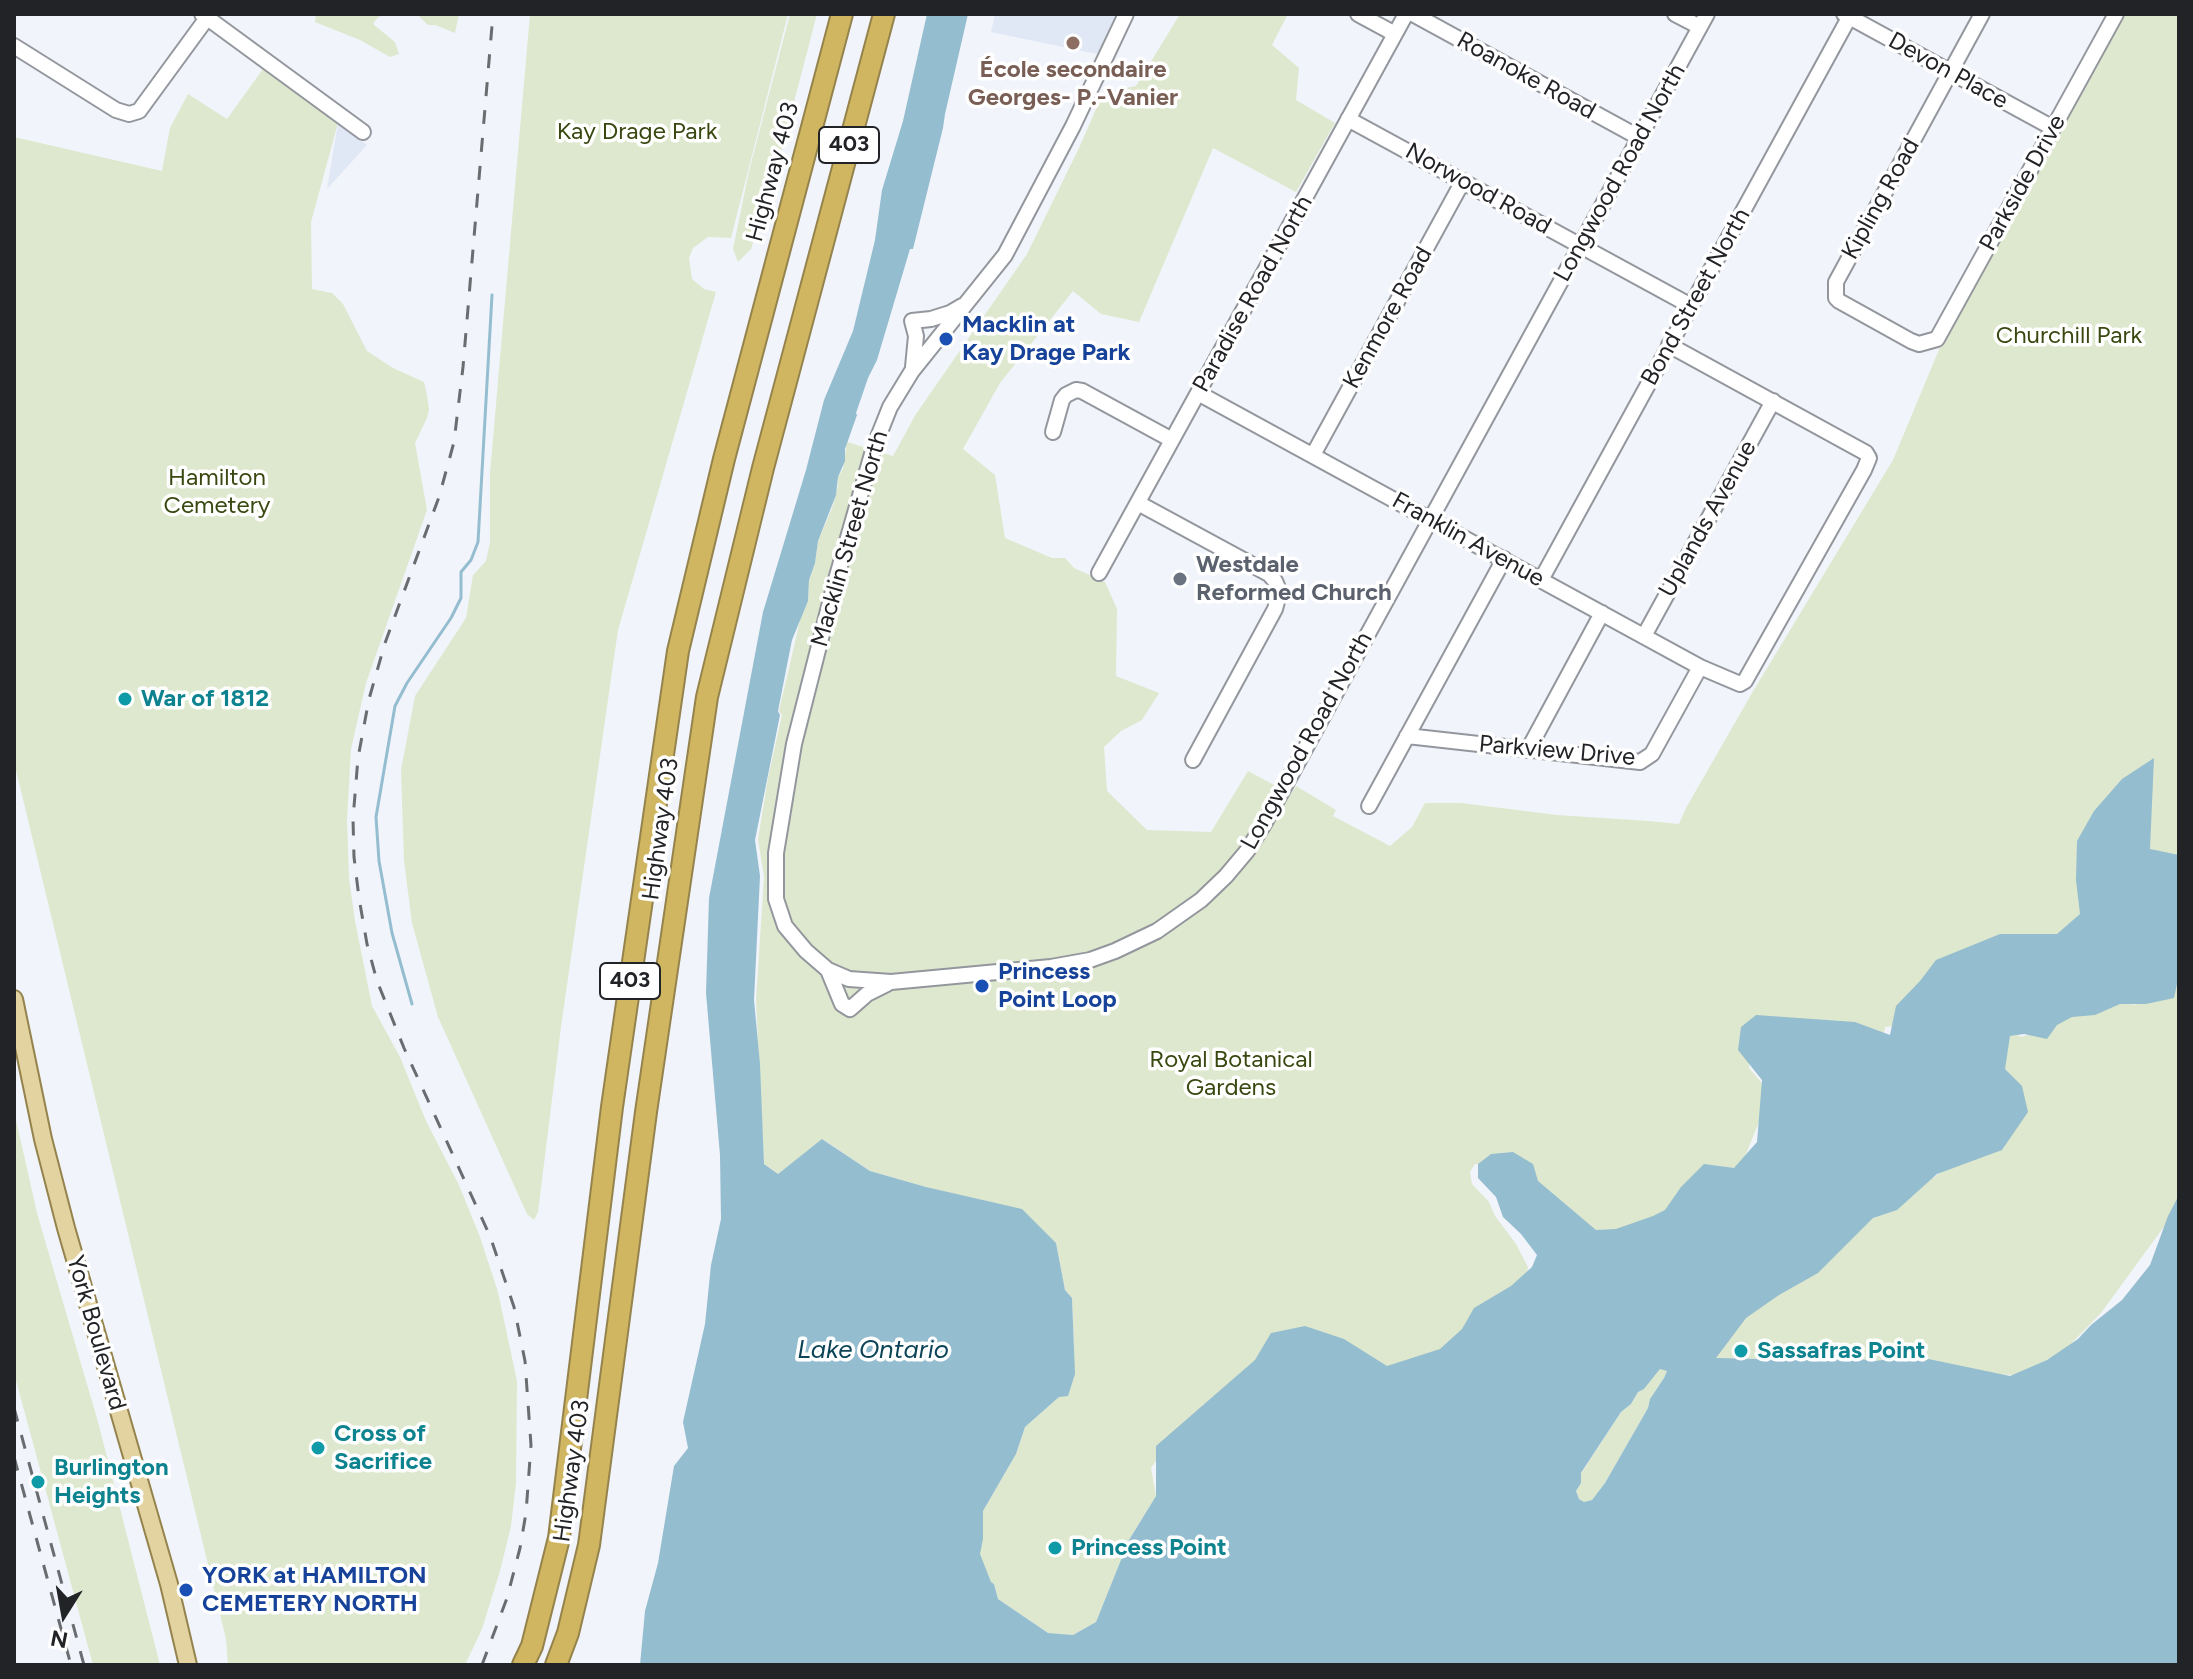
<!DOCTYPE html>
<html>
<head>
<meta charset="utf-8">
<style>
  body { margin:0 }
  #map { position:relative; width:2193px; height:1679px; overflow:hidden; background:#f1f4fb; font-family:Figtree,sans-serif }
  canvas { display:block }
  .frame { position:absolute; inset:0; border:16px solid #222326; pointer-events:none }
  .north { position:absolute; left:24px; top:1575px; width:80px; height:80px; -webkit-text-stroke:6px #fff; paint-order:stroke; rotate:191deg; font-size:22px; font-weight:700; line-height:32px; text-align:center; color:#222326 }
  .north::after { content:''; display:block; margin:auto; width:28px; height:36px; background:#222326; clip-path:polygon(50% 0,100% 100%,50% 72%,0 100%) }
</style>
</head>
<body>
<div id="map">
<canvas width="2193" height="1679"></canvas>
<div class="frame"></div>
<div class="north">N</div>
</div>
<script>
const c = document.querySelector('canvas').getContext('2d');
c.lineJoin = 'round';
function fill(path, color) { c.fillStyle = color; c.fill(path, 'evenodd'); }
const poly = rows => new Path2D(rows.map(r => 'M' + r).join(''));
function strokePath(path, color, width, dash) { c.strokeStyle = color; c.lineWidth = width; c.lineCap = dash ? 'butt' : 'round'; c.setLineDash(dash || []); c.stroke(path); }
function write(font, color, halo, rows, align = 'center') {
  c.font = font + ' Figtree,sans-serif'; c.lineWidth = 7; c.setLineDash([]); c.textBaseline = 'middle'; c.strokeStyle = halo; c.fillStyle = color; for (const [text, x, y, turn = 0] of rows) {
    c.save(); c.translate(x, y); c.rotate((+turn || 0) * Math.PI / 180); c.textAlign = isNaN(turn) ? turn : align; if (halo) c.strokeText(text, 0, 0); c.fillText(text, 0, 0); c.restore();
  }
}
const built = poly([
  [995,14,1116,14,1097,54,991,32],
  [338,123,367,145,327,189]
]);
const green = poly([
  [316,14,390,14,378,17,373,24,395,42,399,54,390,57,360,40,315,22],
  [414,14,459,14,455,33,435,25,428,25,419,16],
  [530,14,788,14,731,238,708,237,693,248,689,258,692,279,704,289,716,292,618,630,561,1027,538,1212,534,1220,527,1214,438,1017,412,923,404,861,401,770,415,696,466,618,473,575,486,561,490,542,490,473],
  [790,14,817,14,777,167,751,249,738,262,733,249,749,171],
  [1180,14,1288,14,1272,45,1299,68,1296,100,1335,123,1296,192,1213,148,1139,322,1101,314,1073,291,1000,383,963,449,995,475,1005,538,1052,558,1065,558,1074,568,1105,582,1117,609,1116,676,1159,693,1142,720,1121,731,1104,747,1107,791,1147,830,1211,832,1248,771,1291,794,1296,786,1336,810,1333,816,1390,846,1412,827,1425,803,1461,803,1557,815,1649,821,1679,824,1686,808,1752,693,1893,460,1943,340,2125,14,2179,14,2179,863,2079,940,1895,1026,1885,1027,1882,1043,1751,1043,1749,1068,1765,1087,1759,1122,1744,1159,1730,1177,1659,1215,1604,1236,1504,1164,1475,1164,1470,1172,1472,1184,1489,1202,1495,1216,1516,1244,1528,1267,1527,1273,1439,1360,1171,1440,1151,1468,1156,1496,1129,1540,1096,1622,1073,1635,1057,1634,1048,1633,998,1599,994,1584,991,1582,979,1554,983,1539,983,1511,1016,1454,1025,1427,1059,1397,1074,1348,1072,1298,1065,1290,1056,1243,926,1187,870,1171,823,1139,778,1174,764,1164,756,1000,764,877,758,839,768,778,782,715,779,711,801,616,808,601,809,580,815,563,818,541,832,508,838,486,838,477,843,469,847,442,893,456,916,414,1027,254,1079,148,1103,93,1136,86],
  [263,69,338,123,311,222,312,289,332,293,343,304,367,351,393,368,424,382,427,395,429,409,427,418,415,443,427,510,366,683,351,749,347,820,349,878,355,921,372,1006,400,1057,426,1121,459,1185,480,1237,498,1292,517,1381,516,1483,511,1526,500,1571,482,1629,465,1665,228,1665,226,1639,14,762,14,137,162,171,170,128,188,94,227,119],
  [2179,945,2179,1206,2101,1313,2064,1351,2018,1375,1710,1366,1723,1315,1831,1237,1888,1210,1954,1163,2003,1149,2020,1120,1989,1074,2010,1031,2021,1037,2031,1034,2033,1026,2119,1001,2135,1005],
  [14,1111,37,1213,98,1422,160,1665,93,1665,14,1373],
  [1660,1369,1665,1369,1667,1371,1664,1378,1650,1399,1648,1408,1605,1483,1592,1500,1584,1502,1579,1499,1576,1491,1581,1483,1581,1474,1621,1412,1631,1404,1638,1392,1644,1389]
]);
const water = poly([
  [927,14,968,14,945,114,943,128,913,249,910,249,877,360,868,378,856,413,857,415,845,449,845,461,838,477,836,495,818,541,815,563,809,580,808,601,792,640,778,711,780,715,755,840,760,876,754,1000,760,1064,764,1164,778,1174,822,1139,870,1171,926,1187,1022,1209,1056,1243,1065,1290,1072,1298,1075,1374,1068,1396,1059,1397,1025,1427,1016,1454,983,1511,983,1539,980,1554,991,1582,994,1584,998,1599,1048,1633,1073,1635,1096,1622,1129,1540,1156,1496,1156,1446,1255,1360,1271,1333,1305,1326,1344,1339,1387,1366,1440,1349,1462,1329,1474,1308,1511,1286,1532,1267,1537,1255,1521,1234,1503,1217,1496,1197,1478,1178,1478,1164,1491,1154,1513,1152,1533,1164,1538,1181,1596,1230,1616,1229,1653,1216,1665,1210,1681,1187,1704,1164,1734,1168,1757,1142,1762,1080,1738,1050,1741,1027,1756,1015,1855,1022,1890,1035,1896,1006,1920,981,1936,960,2000,934,2057,934,2080,914,2076,880,2077,841,2094,811,2122,779,2154,758,2150,849,2179,855,2179,975,2174,998,2146,1004,2120,1004,2095,1015,2072,1017,2057,1025,2047,1039,2024,1034,2010,1036,2005,1069,2022,1086,2028,1112,2002,1150,1937,1174,1897,1210,1873,1218,1818,1273,1779,1295,1746,1318,1716,1358,1758,1359,1828,1355,1875,1361,1914,1356,2010,1376,2047,1360,2078,1339,2091,1325,2122,1300,2150,1265,2168,1216,2179,1195,2179,1665,640,1665,645,1611,658,1563,674,1466,688,1448,683,1422,705,1324,711,1265,721,1219,720,1155,706,993,709,898,763,612,806,470,824,400,853,331,875,240,882,190,903,121],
  [1660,1369,1667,1371,1664,1378,1650,1399,1648,1408,1605,1483,1592,1500,1584,1502,1579,1499,1576,1491,1581,1483,1581,1473,1621,1412,1631,1404,1638,1392,1644,1389]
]);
const stream = poly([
  [412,1004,392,933,379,861,376,817,395,706,407,683,451,618,461,598,461,572,471,560,478,542,492,295]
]);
const minor = poly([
  [202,14,363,132],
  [1126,14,1073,126,1005,255,912,371,890,407,874,447,835,583,794,744,776,853,776,899,785,926,806,951,828,970,849,979,891,982,1051,967,1090,960,1115,951,1157,931,1201,900,1226,876,1247,851,1264,824,1707,14],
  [1358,14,1395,34],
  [1413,14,1640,138],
  [1675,14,1700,27],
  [1844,14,2053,128],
  [1982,14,1836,282,1836,298,1839,301,1911,341,1919,344,1937,339,2116,14],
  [14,46,116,110,129,114,139,111,207,18],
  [1348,119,1691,306],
  [913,367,916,336,912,321,931,319,950,313,962,306],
  [1198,393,1700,667,1740,684,1745,681,1864,470,1869,458,1866,453,1669,345],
  [1053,432,1062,400,1066,395,1076,390,1082,391,1172,440],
  [1313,455,1463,181],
  [1138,503,1269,574,1275,581,1278,588,1278,598,1275,609,1193,760],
  [1099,573,1406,14],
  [1541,580,1851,14],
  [1644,636,1773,401],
  [1407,736,1640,762,1652,754,1700,667],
  [1528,750,1602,613],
  [1369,806,1504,559],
  [828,970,842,1004,850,1009,867,994,887,984]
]);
const major = poly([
  [14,999,43,1139,66,1228,169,1584,188,1665]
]);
const highway = poly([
  [523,1665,532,1646,559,1538,612,1107,678,651,724,459,842,14],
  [556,1665,568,1633,589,1545,646,1112,707,697,763,468,884,14]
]);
const rail = poly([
  [14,1408,84,1665],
  [14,1457,71,1665],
  [482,1665,507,1598,520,1548,526,1513,531,1445,525,1361,514,1307,490,1236,404,1048,377,981,367,944,359,898,354,857,353,819,358,758,369,699,385,643,439,497,454,442,463,367,493,14]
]);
const markers = [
  [1073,43,8,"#8d6e63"],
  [946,339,8,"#1a4fb4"],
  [1180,579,8,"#6b7280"],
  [125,699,8,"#0f9aa8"],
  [982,986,8,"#1a4fb4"],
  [1741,1351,8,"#0f9aa8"],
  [318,1448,8,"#0f9aa8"],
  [38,1482,8,"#0f9aa8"],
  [1055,1548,8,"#0f9aa8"],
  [186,1590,8,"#1a4fb4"]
];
const shields = [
  [849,145,60],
  [630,981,60]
];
const shieldNames = [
  ["403",849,145],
  ["403",630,981]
];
const educationNames = [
  ["École secondaire",1073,70],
  ["Georges- P.-Vanier",1073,98]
];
const streetNames = [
  ["Devon Place",1948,71,29],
  ["Roanoke Road",1526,76,29],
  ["Highway 403",773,172,-75],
  ["Longwood Road North",1620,173,-61],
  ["Parkside Drive",2023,183,-61],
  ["Norwood Road",1478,189,29],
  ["Kipling Road",1881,199,-61],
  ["Paradise Road North",1253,294,-61],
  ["Bond Street North",1696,297,-61],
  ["Kenmore Road",1388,318,-61],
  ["Uplands Avenue",1708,519,-61],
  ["Macklin Street North",850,539,-74],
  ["Franklin Avenue",1468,540,29],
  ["Longwood Road North",1307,741,-61],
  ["Parkview Drive",1557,751,5],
  ["Highway 403",661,829,-82],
  ["York Boulevard",96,1333,74],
  ["Highway 403",572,1471,-82]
];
const parkNames = [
  ["Kay Drage Park",637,132],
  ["Churchill Park",2069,336],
  ["Hamilton",217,478],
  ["Cemetery",217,506],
  ["Royal Botanical",1231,1060],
  ["Gardens",1231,1088]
];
const transitNames = [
  ["Macklin at",962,325],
  ["Kay Drage Park",962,353],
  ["Princess",998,972],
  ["Point Loop",998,1000],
  ["YORK at HAMILTON",202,1576],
  ["CEMETERY NORTH",202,1604]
];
const worshipNames = [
  ["Westdale",1196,565],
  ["Reformed Church",1196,593]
];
const cultureNames = [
  ["War of 1812",141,699],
  ["Sassafras Point",1757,1351],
  ["Cross of",334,1434],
  ["Sacrifice",334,1462],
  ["Burlington",54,1468],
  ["Heights",54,1496],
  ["Princess Point",1071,1548]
];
const waterNames = [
  ["Lake Ontario",873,1350]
];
fill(built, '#e0e8f5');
fill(green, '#dee8ce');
fill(water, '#94bdcf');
strokePath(stream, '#94bdcf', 3);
strokePath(minor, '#93979d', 18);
strokePath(major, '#94834c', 20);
strokePath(highway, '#94834c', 24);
strokePath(minor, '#fff', 14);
strokePath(major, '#e3d3a0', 16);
strokePath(highway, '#d1b661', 20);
strokePath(rail, '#6a6c70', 3, [14, 14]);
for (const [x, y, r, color] of markers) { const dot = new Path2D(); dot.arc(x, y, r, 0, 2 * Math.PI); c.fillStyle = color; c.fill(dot); strokePath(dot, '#fff', 3); }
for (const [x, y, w] of shields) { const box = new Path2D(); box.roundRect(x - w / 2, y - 18, w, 36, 6); c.fillStyle = '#fff'; c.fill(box); strokePath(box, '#222326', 2); }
write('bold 22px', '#222326', null, shieldNames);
write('bold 24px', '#785e54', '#fff', educationNames);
write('24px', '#222326', '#fff', streetNames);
write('24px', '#394810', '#fff', parkNames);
write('bold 24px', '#164399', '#fff', transitNames, 'left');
write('bold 24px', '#5b616d', '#fff', worshipNames, 'left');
write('bold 24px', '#0d838f', '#fff', cultureNames, 'left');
write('italic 26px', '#0c4458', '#fff', waterNames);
</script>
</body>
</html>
